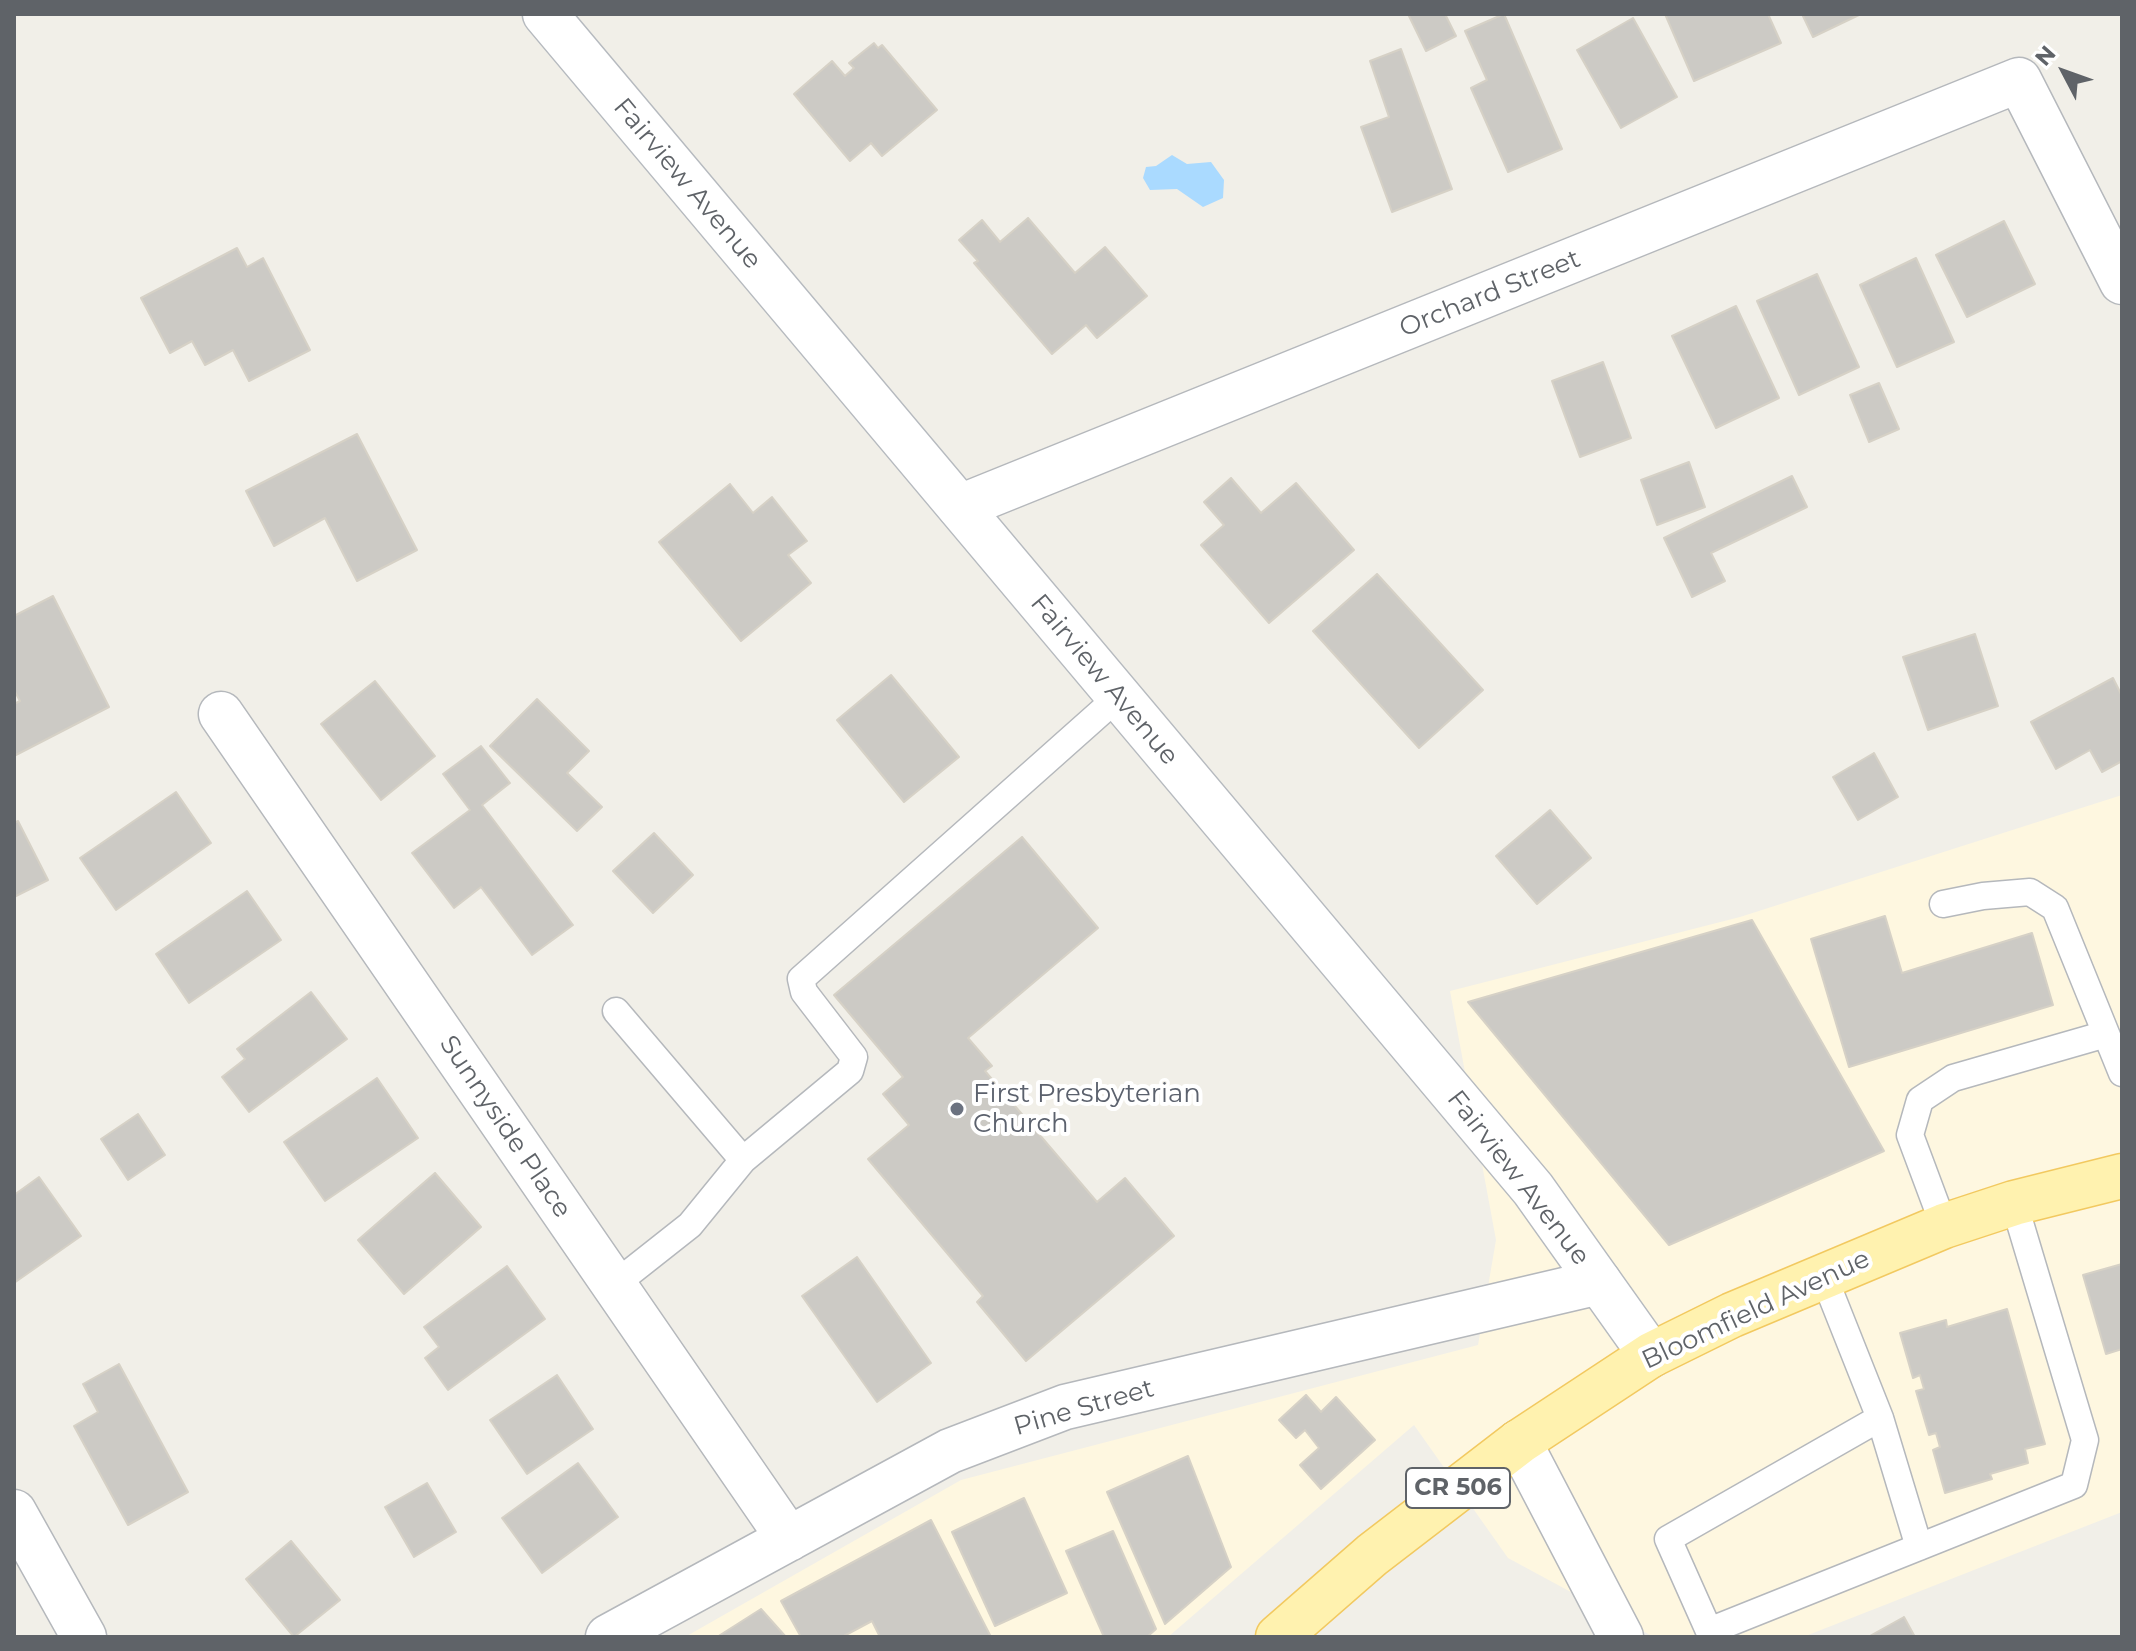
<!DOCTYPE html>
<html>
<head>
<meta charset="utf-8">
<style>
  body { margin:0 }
  #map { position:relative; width:2136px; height:1651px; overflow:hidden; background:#f1efe8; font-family:Montserrat,sans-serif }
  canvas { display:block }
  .frame { position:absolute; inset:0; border:16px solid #5f6368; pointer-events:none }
  .north { position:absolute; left:2024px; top:32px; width:80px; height:80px; -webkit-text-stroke:6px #fff; paint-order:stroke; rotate:311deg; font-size:22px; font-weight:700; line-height:32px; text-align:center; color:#5f6368 }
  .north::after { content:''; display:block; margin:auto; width:28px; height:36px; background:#5f6368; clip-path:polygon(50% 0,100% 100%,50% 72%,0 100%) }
</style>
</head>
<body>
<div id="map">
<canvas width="2136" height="1651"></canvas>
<div class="frame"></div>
<div class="north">N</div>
</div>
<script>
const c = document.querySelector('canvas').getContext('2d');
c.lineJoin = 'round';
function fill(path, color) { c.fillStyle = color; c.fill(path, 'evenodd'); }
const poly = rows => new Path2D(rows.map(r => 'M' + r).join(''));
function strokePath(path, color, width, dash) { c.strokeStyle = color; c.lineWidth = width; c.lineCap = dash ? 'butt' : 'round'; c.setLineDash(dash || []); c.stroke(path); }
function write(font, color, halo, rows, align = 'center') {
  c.font = font + ' Montserrat,sans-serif'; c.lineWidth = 8; c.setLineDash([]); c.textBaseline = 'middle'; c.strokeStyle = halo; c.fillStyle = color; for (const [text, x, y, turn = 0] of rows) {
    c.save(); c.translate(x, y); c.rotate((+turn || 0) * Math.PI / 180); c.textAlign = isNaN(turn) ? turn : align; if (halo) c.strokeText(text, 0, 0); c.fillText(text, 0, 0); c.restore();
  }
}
const commercial = poly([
  [2122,795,2122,1512,1803,1637,1654,1637,1508,1558,1414,1425,1168,1637,685,1637,961,1480,1478,1345,1496,1240,1450,991,1740,917]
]);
const water = poly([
  [1172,155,1187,164,1211,162,1224,180,1223,198,1203,207,1177,189,1150,190,1143,178,1146,167,1156,166]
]);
const building = poly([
  [1408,14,1445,14,1456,36,1426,51,1408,14],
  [1504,14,1562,149,1508,172,1471,88,1487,80,1465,31,1504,14],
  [1665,14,1768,14,1781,43,1694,81,1665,14],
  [1802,14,1861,14,1813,37,1802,14],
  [1633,18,1677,97,1621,128,1577,50,1633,18],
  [874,43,878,48,882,45,937,110,882,156,871,143,850,161,794,94,832,61,845,76,854,68,849,63,874,43],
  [1401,49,1452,189,1392,212,1361,127,1389,117,1370,61,1401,49],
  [1028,218,1075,273,1105,247,1147,296,1097,338,1086,325,1052,354,974,263,978,261,959,240,982,220,1000,242,1028,218],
  [2004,221,2035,284,1967,317,1936,255,2004,221],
  [237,248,247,267,263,258,310,350,249,381,233,350,205,365,192,341,170,353,141,298,237,248],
  [1916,258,1954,342,1897,367,1860,285,1916,258],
  [1817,274,1859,367,1799,395,1757,301,1817,274],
  [1736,306,1779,398,1716,428,1672,336,1736,306],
  [1603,362,1631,438,1580,457,1552,381,1603,362],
  [1879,383,1899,429,1869,442,1850,395,1879,383],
  [357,434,417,550,357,581,325,518,274,546,246,491,357,434],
  [1689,462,1705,507,1657,525,1641,480,1689,462],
  [1792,476,1807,507,1711,553,1725,581,1692,597,1664,538,1792,476],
  [1231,478,1261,513,1296,483,1354,550,1269,623,1201,545,1224,525,1204,502,1231,478],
  [730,484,753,513,772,497,807,541,788,555,811,583,741,641,659,542,730,484],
  [1377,574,1483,690,1419,748,1313,631,1377,574],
  [53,596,109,707,14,756,14,704,20,701,14,690,14,616,53,596],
  [1975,634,1998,706,1928,730,1903,657,1975,634],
  [891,675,959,757,904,802,837,720,891,675],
  [2113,678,2122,696,2122,761,2102,772,2090,750,2056,769,2031,722,2113,678],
  [375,681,435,756,381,800,321,724,375,681],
  [537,699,589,751,567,773,602,807,577,831,490,746,537,699],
  [481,746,510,783,482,805,573,925,532,955,481,887,454,908,412,853,470,810,443,774,481,746],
  [1874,753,1898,797,1858,820,1833,777,1874,753],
  [176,792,211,843,116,910,80,858,176,792],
  [1550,810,1591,858,1537,904,1496,856,1550,810],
  [18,821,48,880,14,897,14,823,18,821],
  [654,833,693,875,653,913,613,871,654,833],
  [1022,837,1098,928,968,1038,992,1066,985,1071,1097,1202,1125,1178,1174,1236,1026,1361,977,1302,983,1296,868,1159,909,1125,883,1094,903,1077,834,995,1022,837],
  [247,891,281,940,189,1003,156,954,247,891],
  [1885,916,1902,973,2032,933,2053,1005,1849,1067,1811,939,1885,916],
  [1752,920,1884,1151,1669,1245,1468,1002,1752,920],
  [311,992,347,1039,249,1112,222,1077,245,1059,237,1049,311,992],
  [377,1078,418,1138,325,1201,284,1142,377,1078],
  [138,1114,165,1155,128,1180,101,1139,138,1114],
  [435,1173,481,1227,404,1294,358,1240,435,1173],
  [39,1177,81,1236,14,1283,14,1195,39,1177],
  [857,1257,931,1363,877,1402,802,1296,857,1257],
  [2122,1264,2122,1349,2106,1354,2083,1275,2122,1264],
  [507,1266,545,1319,448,1390,425,1358,439,1347,424,1327,507,1266],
  [2007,1309,2045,1444,2025,1449,2028,1463,1990,1474,1992,1479,1945,1493,1933,1450,1940,1447,1936,1433,1929,1435,1916,1391,1924,1389,1920,1375,1913,1378,1900,1333,1946,1320,1947,1327,2007,1309],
  [119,1364,188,1492,128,1525,74,1426,98,1412,83,1384,119,1364],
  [557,1375,593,1429,527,1474,490,1420,557,1375],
  [1306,1395,1321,1412,1336,1397,1375,1440,1321,1489,1300,1465,1319,1448,1305,1430,1296,1438,1279,1420,1306,1395],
  [1188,1456,1231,1567,1165,1624,1107,1492,1188,1456],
  [578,1463,618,1517,542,1573,502,1518,578,1463],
  [427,1483,456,1532,414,1557,385,1507,427,1483],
  [1024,1498,1067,1593,995,1626,952,1532,1024,1498],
  [931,1520,991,1637,880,1637,872,1621,842,1637,801,1637,781,1601,931,1520],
  [1113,1531,1156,1629,1147,1637,1104,1637,1066,1551,1113,1531],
  [291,1541,340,1600,294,1637,246,1579,291,1541],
  [761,1609,786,1637,717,1637,761,1609],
  [1904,1617,1915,1637,1868,1637,1904,1617]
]);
const service = poly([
  [1943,904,1983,896,2030,892,2055,908,2122,1073],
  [616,1011,743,1160,850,1071,854,1057,804,992,801,979,1118,697],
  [1944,1226,1910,1135,1920,1100,1953,1078,2106,1034],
  [1824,1277,1880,1418,1919,1547],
  [614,1285,690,1225,743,1160],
  [1880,1418,1668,1539,1709,1631,2074,1485,2085,1440,2014,1203]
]);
const minor = poly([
  [960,507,2019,80,2122,282],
  [221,714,789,1539],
  [1519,1442,1621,1637],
  [14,1512,84,1637],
  [608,1637,950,1451,1065,1407,1599,1282]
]);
const secondary = poly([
  [545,14,1533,1189,1651,1355]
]);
const primary = poly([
  [1278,1637,1372,1555,1519,1442,1651,1355,1732,1315,1944,1226,2014,1203,2122,1176]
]);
const markers = [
  [957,1109,8,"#6b7280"]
];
const shields = [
  [1458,1488,104]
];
const shieldNames = [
  ["CR 506",1458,1488]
];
const streetNames = [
  ["Fairview Avenue",687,184,50],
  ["Orchard Street",1490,294,-22],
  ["Fairview Avenue",1104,680,50],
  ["Sunnyside Place",505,1127,56],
  ["Fairview Avenue",1518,1178,52],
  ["Bloomfield Avenue",1756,1310,-25],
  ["Pine Street",1084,1408,-16]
];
const worshipNames = [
  ["First Presbyterian",973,1094],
  ["Church",973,1124]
];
fill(commercial, '#fef7e0');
fill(water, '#aadaff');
fill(building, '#cccac5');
strokePath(building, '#d6d1c6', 2);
strokePath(service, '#b5b8bc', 29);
strokePath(minor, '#b5b8bc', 47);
strokePath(secondary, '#b6babf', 47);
strokePath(primary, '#f2c960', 47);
strokePath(service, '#fff', 26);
strokePath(minor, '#fff', 44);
strokePath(secondary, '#fff', 44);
strokePath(primary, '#fff2af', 44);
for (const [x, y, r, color] of markers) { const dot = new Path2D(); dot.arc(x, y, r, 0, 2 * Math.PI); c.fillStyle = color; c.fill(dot); strokePath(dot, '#fff', 3); }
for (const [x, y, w] of shields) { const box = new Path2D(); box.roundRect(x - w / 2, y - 20, w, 40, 6); c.fillStyle = '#fff'; c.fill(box); strokePath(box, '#5f6368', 2); }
write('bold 24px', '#5f6368', null, shieldNames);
write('26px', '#5f6368', '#fff', streetNames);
write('26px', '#5b616d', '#fff', worshipNames, 'left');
</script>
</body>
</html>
